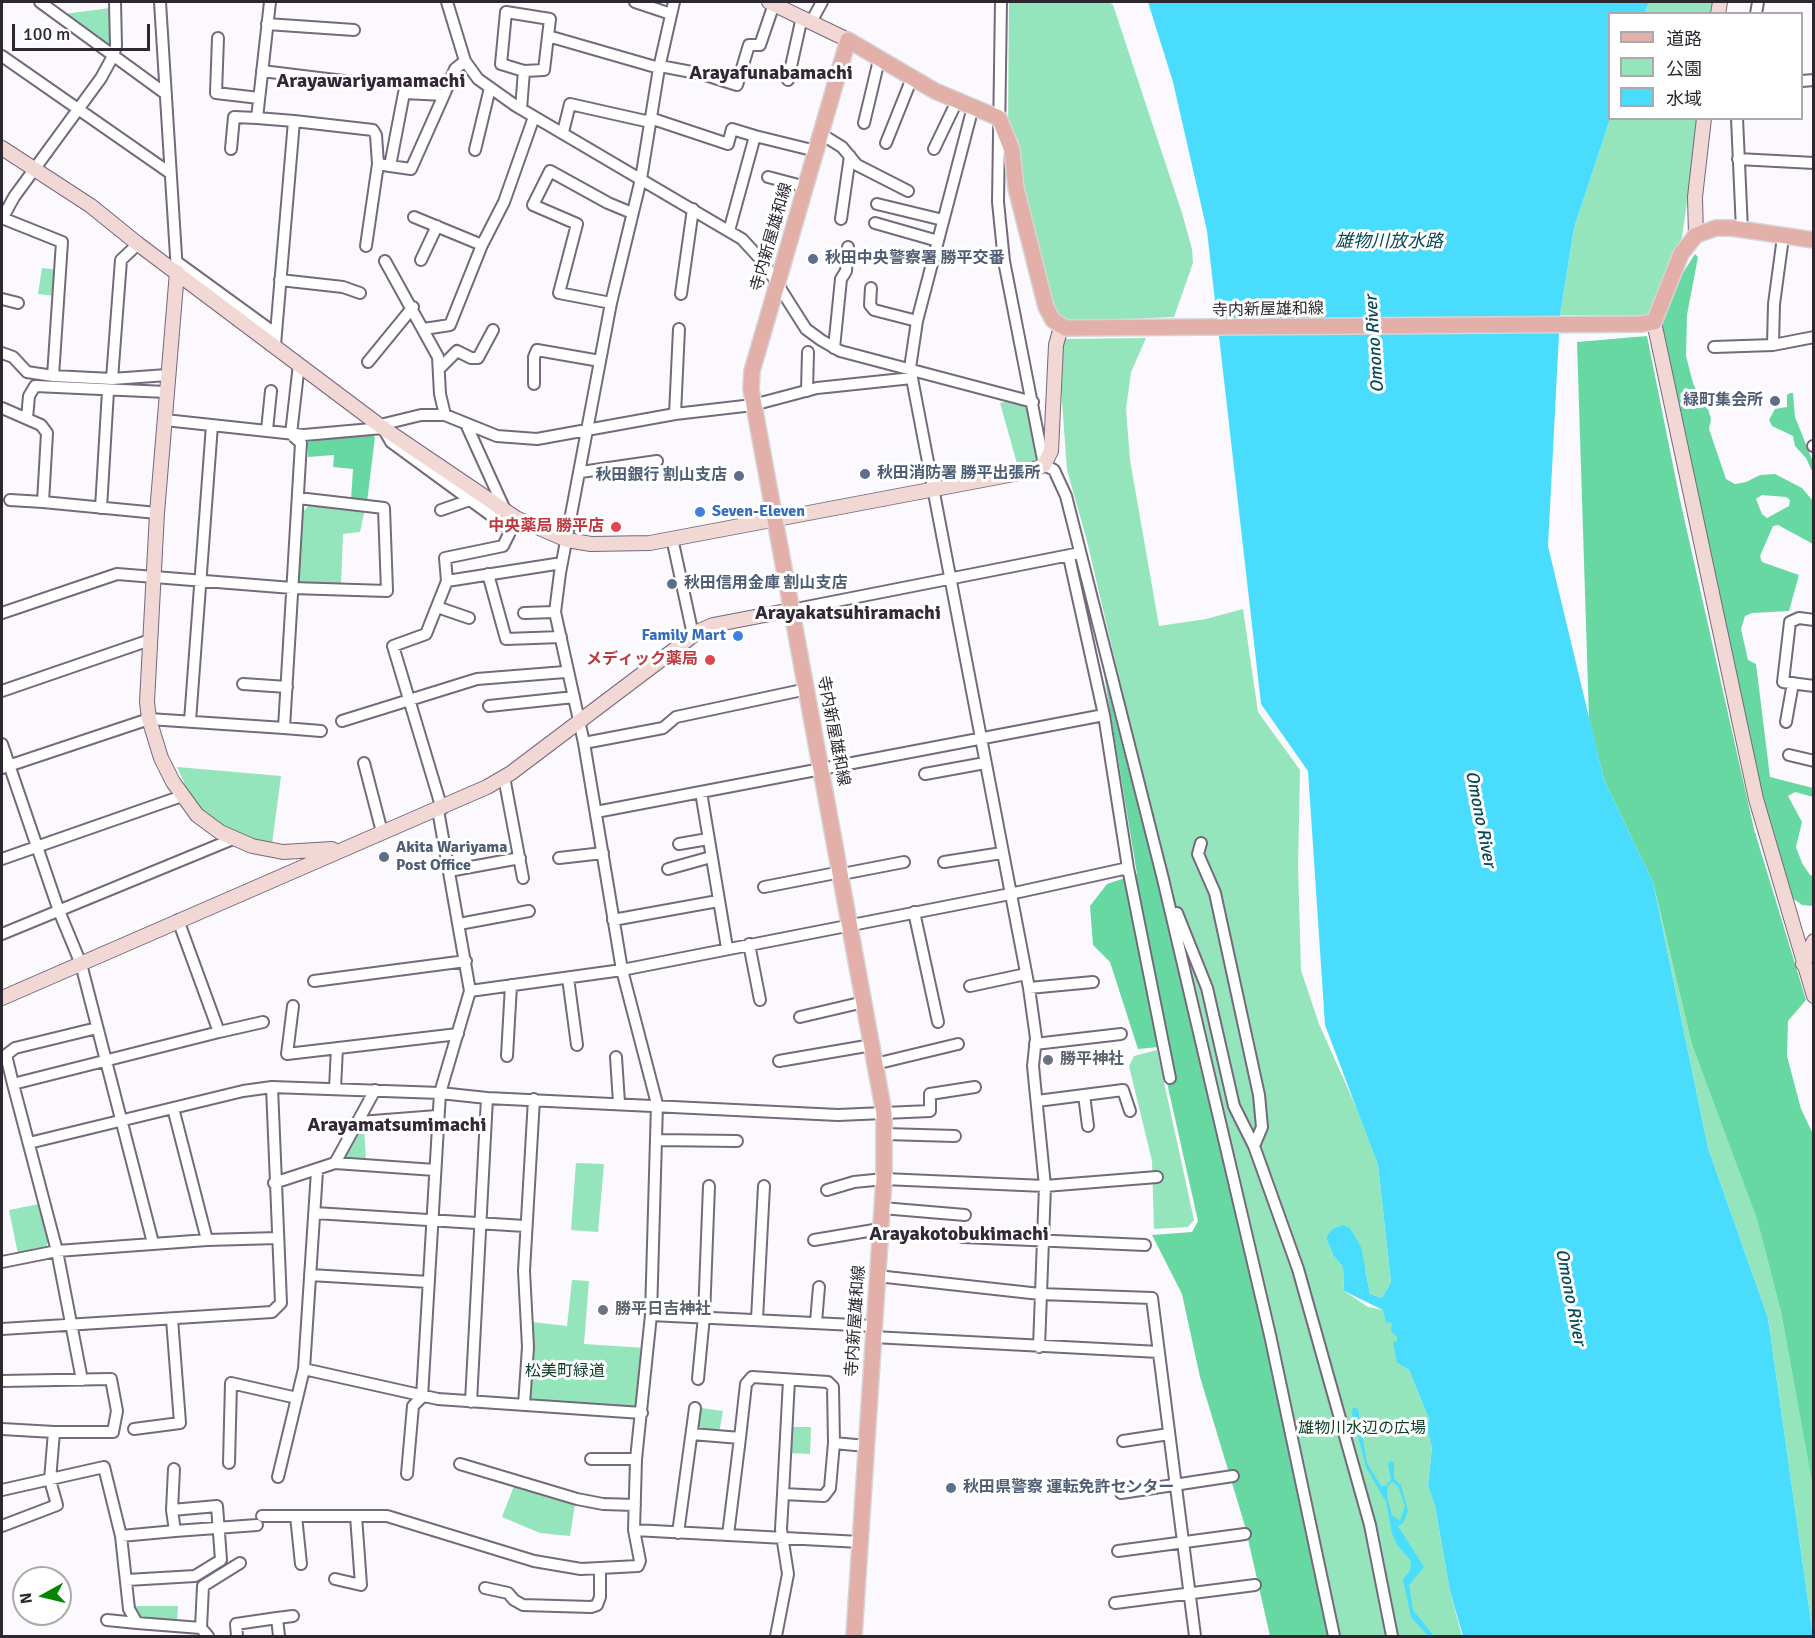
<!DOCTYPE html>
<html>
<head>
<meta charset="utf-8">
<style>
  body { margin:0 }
  #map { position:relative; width:1815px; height:1638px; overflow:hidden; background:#fbf9fd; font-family:Signika,"Noto Sans JP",sans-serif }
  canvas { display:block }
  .frame { position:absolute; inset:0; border:3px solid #2d2830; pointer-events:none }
  .legend { position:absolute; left:1608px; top:12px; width:195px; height:108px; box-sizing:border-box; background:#fff; border:2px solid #aba9ac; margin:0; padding:8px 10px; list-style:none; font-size:18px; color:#2d2830 }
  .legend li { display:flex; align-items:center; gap:12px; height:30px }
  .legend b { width:30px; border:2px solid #aba9ac }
  .north { position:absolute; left:12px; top:1566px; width:60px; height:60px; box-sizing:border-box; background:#fff; border:2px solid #aba9ac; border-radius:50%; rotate:262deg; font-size:16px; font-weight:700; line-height:24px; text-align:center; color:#2d2830 }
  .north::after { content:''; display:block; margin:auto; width:21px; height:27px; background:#068503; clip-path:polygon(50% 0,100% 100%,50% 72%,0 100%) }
  .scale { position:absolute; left:12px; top:24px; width:138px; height:27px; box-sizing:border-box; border:3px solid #2d2830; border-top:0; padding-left:8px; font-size:18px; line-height:21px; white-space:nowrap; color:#2d2830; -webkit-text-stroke:4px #fff; paint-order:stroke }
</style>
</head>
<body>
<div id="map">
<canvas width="1815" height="1638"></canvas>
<div class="frame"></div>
<ul class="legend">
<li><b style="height:8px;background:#e2b0a9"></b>道路</li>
<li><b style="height:16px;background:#95e5bc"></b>公園</li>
<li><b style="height:16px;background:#4adcfd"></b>水域</li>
</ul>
<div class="north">N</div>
<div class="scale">100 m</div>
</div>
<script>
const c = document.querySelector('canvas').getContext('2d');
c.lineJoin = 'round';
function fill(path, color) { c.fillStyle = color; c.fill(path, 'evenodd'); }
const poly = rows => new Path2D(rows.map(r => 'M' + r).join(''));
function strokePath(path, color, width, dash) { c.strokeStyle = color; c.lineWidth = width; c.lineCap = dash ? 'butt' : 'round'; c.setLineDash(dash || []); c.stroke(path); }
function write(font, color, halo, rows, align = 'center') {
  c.font = font + ' Signika,"Noto Sans JP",sans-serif'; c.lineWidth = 6; c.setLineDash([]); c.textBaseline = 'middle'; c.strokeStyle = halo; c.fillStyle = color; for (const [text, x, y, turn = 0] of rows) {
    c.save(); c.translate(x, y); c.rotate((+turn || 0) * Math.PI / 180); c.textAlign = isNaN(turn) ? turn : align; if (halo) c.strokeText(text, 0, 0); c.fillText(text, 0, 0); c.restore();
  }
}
const green = poly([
  [1009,2,1109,2,1113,5,1182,213,1192,249,1193,263,1174,317,1066,322,1056,315,1020,185,1019,142,1008,122],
  [1649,2,1715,2,1713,13,1645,14],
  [110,8,109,45,105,47,64,14],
  [1610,119,1699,119,1682,237,1649,316,1560,315,1574,228],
  [42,268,59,270,56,296,38,294],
  [1146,338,1131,372,1126,409,1130,460,1159,626,1206,619,1243,609,1258,712,1300,770,1298,867,1301,970,1319,1024,1357,1109,1378,1165,1391,1282,1382,1298,1370,1294,1366,1272,1342,1225,1332,1229,1326,1237,1333,1255,1343,1267,1344,1291,1368,1307,1383,1310,1392,1322,1397,1337,1397,1363,1409,1370,1429,1419,1427,1430,1432,1446,1428,1486,1435,1506,1450,1591,1462,1636,1337,1636,1320,1542,1171,885,1157,839,1087,541,1067,470,1059,360,1064,339],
  [1013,400,1028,404,1038,450,1035,461,1018,467,1000,403],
  [310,504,365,509,360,532,343,534,341,584,299,582,303,512],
  [177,767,281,776,272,844,244,838,203,812,188,791],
  [1653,882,1692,1045,1757,1218,1781,1312,1813,1485,1813,1636,1768,1318,1708,1148],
  [1157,1050,1194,1220,1188,1227,1154,1229,1152,1161,1129,1066,1134,1056],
  [364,1126,366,1161,342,1160],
  [576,1163,604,1164,598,1232,571,1230],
  [39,1204,48,1241,46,1248,18,1254,9,1210],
  [572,1280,589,1281,584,1344,646,1348,640,1410,529,1402,532,1322,567,1326],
  [701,1408,723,1411,719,1433,702,1430,698,1425],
  [791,1427,811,1427,810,1454,790,1453],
  [514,1486,575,1504,570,1536,540,1533,502,1517],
  [134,1606,178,1606,177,1623,147,1623,137,1614]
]);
const forest = poly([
  [1695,254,1698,257,1687,315,1686,356,1693,383,1702,404,1708,409,1711,419,1709,429,1726,479,1735,484,1746,482,1760,475,1775,474,1802,488,1813,501,1813,544,1778,525,1773,526,1760,556,1762,562,1799,575,1789,611,1752,613,1745,616,1741,629,1748,660,1756,664,1770,777,1813,788,1813,797,1795,792,1788,796,1802,822,1796,847,1802,863,1810,875,1813,876,1813,906,1802,905,1791,897,1761,789,1663,331,1662,321,1677,282],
  [1762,495,1786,497,1790,500,1789,506,1767,518,1762,514,1756,499],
  [1647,336,1680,500,1754,829,1806,1000,1788,1021,1787,1056,1801,1109,1813,1134,1813,1487,1781,1312,1757,1219,1692,1045,1653,882,1604,780,1589,719,1577,342],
  [1790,393,1793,393,1795,417,1813,462,1812,471,1806,458,1795,446,1793,436,1772,426,1769,420,1775,409,1787,407,1787,395],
  [367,432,375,437,367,502,351,500,353,469,333,467,334,455,308,457,308,442],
  [1104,674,1174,948,1282,1412,1329,1636,1270,1636,1245,1526,1200,1377,1182,1294,1152,1235,1192,1232,1198,1221,1159,1047,1138,1049,1110,962,1093,945,1090,906,1107,884,1137,874]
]);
const water = poly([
  [1148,2,1649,2,1645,13,1610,14,1610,119,1574,228,1560,315,1548,546,1604,780,1653,882,1708,1148,1768,1318,1813,1636,1463,1636,1450,1591,1435,1506,1428,1486,1432,1447,1427,1430,1429,1419,1409,1370,1397,1363,1393,1342,1397,1341,1397,1337,1391,1331,1392,1323,1386,1322,1383,1310,1344,1291,1343,1267,1333,1255,1326,1237,1332,1229,1342,1225,1350,1228,1361,1247,1370,1294,1382,1298,1391,1282,1378,1165,1325,1025,1308,771,1261,704,1207,231,1173,82],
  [1353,1407,1358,1409,1367,1463,1381,1486,1386,1486,1391,1480,1388,1463,1392,1461,1394,1463,1394,1478,1401,1485,1408,1511,1403,1523,1398,1526,1424,1567,1409,1585,1413,1610,1434,1636,1428,1636,1411,1617,1403,1579,1410,1571,1411,1561,1397,1545,1392,1533,1386,1502,1366,1467,1352,1414],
  [1392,1482,1398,1486,1405,1506,1400,1521,1392,1515,1387,1497,1388,1486]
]);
const street = poly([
  [40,2,166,94],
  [160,2,177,272],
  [270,2,257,118,294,121,275,345],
  [447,2,465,61,478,79,516,106,742,239,764,263,806,329,821,340,840,351,1033,402],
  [635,2,671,14],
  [674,2,659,68,641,179,611,303,560,573,555,612,584,743,622,970,657,1104,651,1315,636,1459,634,1530,860,1542],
  [1001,2,998,202,1004,261,1044,465,1054,470,1066,496,1163,879,1270,1335,1334,1636],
  [1756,14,1758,2],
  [811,22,822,2],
  [267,24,354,30],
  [548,36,659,68],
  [218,38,216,93,259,98],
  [2,56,170,173],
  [660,66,702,74,737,85,749,45,760,45,774,4],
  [262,71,352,82],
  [788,80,802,17],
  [1802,81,1814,80],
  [444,95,404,93,390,166,411,169,444,95,455,69,465,61],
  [973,107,917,321,910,368,1029,988,1036,1038,1033,1066,1045,1186,1039,1347],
  [521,109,524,71,501,64,506,12,550,19,544,70,524,71],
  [650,118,728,144,732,129,755,136],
  [1737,118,1742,230],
  [294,121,373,130,376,135,378,164,390,166],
  [864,123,879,60],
  [563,132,570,104,650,122],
  [821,134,842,147,857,165,908,191],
  [886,143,912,78],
  [231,149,234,117,257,118],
  [934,149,957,101],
  [475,150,490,88],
  [1738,159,1814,163],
  [768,177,806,187],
  [877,204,943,220],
  [414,217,482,245],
  [2,218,62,242,53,376],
  [2,219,14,197,101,78,113,56,116,46,115,2],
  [841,219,850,156],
  [875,223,938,241],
  [729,231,755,136,816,151],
  [366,246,378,164],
  [421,260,437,226],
  [385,261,438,357,440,394,445,415],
  [177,262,276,334],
  [280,280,343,287,360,293],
  [871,288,870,305,874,310,917,321],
  [681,294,693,209],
  [2,299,18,303],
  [611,303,559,293,577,224,533,205,550,171,608,203,632,213],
  [424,329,450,325,482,245,504,202,534,117],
  [1773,345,1774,304,1783,237],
  [1714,347,1773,345,1814,337],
  [834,348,841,279,846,271,848,247],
  [2,353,13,357,27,372,53,376,112,379,167,375],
  [368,362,413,307],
  [440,368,457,351,471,358,478,358,493,330],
  [112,379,121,260,138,244],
  [534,384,534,357,537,350,600,361],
  [807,391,808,352],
  [2,408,41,425,47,433,43,502,157,513],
  [675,414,679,329],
  [27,418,29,396,35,386,166,392],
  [165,420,304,435,383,428,391,442,511,530],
  [466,424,505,510],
  [380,425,421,415,445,415,497,436,537,439,675,414,753,405,817,388,912,378],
  [267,430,271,391],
  [1813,446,1814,446],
  [581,472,657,461],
  [10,500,43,502],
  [101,508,108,391],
  [441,510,470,500],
  [672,538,693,635],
  [1069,557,1104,715,1128,868,1170,1078],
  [488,574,506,639,561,637],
  [447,581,562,563],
  [437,607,469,618],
  [791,610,1075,554],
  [2,613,117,574,292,588,387,591,384,508,298,498],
  [524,613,555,612],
  [1814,620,1799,618,1790,622,1783,682,1814,686],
  [243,684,287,687],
  [2,691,150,640],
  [489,706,574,697],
  [190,721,212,425],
  [342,721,477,679,565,672],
  [1786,722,1793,683],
  [284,728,321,731],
  [584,743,663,728,676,717,807,689],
  [2,744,59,911,81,964,153,1243],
  [1789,755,1814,761],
  [364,763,382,832],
  [2,768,149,719,284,728,301,443,291,434,299,364],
  [925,774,985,763],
  [504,777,523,878],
  [701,792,727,948],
  [442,809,393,646,426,634,447,581,445,558,503,546,514,524],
  [596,812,1104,715],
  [1201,843,1198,854,1215,893,1259,1095,1262,1127,1254,1146],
  [679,844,708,839],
  [559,858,603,853],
  [2,859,182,796],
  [944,862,1002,853],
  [668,869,711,857],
  [449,871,520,858],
  [842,874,904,862],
  [764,887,841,872],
  [914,912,938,1022],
  [1177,913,1207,988,1234,1106,1254,1146,1298,1269,1370,1525,1392,1636],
  [613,920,718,901],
  [459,924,529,911],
  [2,934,233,839],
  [749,944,760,1000],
  [568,978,577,1045],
  [314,981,466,961],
  [970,986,1026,974],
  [1029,988,1093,982],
  [470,991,622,970,1010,894,1128,868],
  [293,1006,287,1054,458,1034],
  [800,1017,864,1002],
  [219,1032,263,1022],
  [1035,1044,1121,1034],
  [507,1056,511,985],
  [616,1057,619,1103],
  [779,1061,872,1045],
  [875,1064,958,1044],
  [13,1084,6,1055,15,1048,97,1028],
  [335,1088,337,1048],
  [1084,1095,1088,1126],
  [1037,1101,1123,1090,1130,1111],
  [173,1108,207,1240],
  [884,1113,930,1111,930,1094,975,1087],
  [360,1122,437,1116],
  [885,1134,955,1136],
  [656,1140,737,1141],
  [29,1143,243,1091,272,1087,440,1093,487,1098,838,1115,884,1113],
  [335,1163,435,1170],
  [317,1171,304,1369,438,1399,642,1413],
  [274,1183,335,1163,375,1090],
  [827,1190,854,1182,884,1179,1045,1186,1157,1177],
  [882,1208,965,1215],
  [315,1213,525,1226],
  [963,1237,1145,1245],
  [814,1240,880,1229],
  [2,1262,57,1251,207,1240,278,1238],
  [310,1275,429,1282],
  [877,1276,1040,1294,1152,1298,1195,1636],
  [651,1315,874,1326],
  [757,1319,764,1186],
  [816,1322,819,1287],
  [2,1329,272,1312,281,1303,272,1087],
  [873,1337,1159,1352],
  [698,1379,704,1316,709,1186],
  [82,1380,57,1251,13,1084,219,1032,178,920],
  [2,1381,111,1379,117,1411,113,1432,54,1432],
  [471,1402,487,1098],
  [524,1405,528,1347,524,1271,534,1099],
  [2,1429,54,1432,50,1480,57,1505,2,1526],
  [134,1429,180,1423,172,1319],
  [692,1434,740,1438,746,1384,752,1377,828,1382,833,1387,834,1443,830,1488,824,1496,783,1494,781,1529,788,1574,776,1636],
  [1123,1441,1169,1434],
  [834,1443,866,1446],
  [591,1459,636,1459],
  [229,1463,231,1383,297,1398],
  [460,1464,577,1499,603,1504,635,1505],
  [407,1474,413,1406,422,1397,440,1093,470,991,438,810],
  [278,1477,304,1369],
  [2,1490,104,1467,121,1536,129,1609,137,1623,201,1628,208,1636],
  [1121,1493,1233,1476],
  [783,1494,789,1380],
  [172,1510,174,1469],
  [262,1516,387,1516,534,1561,581,1569,638,1566,640,1561,634,1530],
  [296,1516,301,1564],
  [175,1531,257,1525],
  [678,1533,695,1408],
  [728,1535,740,1438],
  [121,1536,175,1531,172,1510,217,1506,221,1560,195,1576,127,1580],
  [1118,1551,1245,1534],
  [335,1579,361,1585,356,1516],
  [485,1588,508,1593,514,1600,523,1605,591,1607,597,1605,600,1597,600,1569],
  [1115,1603,1255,1585],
  [277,1618,293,1616],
  [107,1620,137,1623],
  [201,1628,203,1586,240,1563],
  [237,1636,236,1624,277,1618,279,1636]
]);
const secondary = poly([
  [769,2,848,40],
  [1718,14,1720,2],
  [2,148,91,206,138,244,383,428,516,518,567,540,591,544,650,543,1030,471,1044,465,1051,451,1056,345,1061,327],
  [1696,235,1695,197,1704,118],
  [177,272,157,513,147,702,149,719,161,758,173,782,197,815,220,832,252,846,283,852,332,849],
  [1654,322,1756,799,1814,996],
  [1803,964,1814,941],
  [2,998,487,787,511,773,699,631,713,625,791,610]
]);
const primary = poly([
  [854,1636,884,1179,884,1113,751,389,752,371,848,40,935,91,999,118,1012,150,1016,188,1046,307,1053,320,1065,328,1641,324,1654,322,1681,254,1696,235,1716,228,1732,228,1814,240]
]);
const markers = [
  [813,259,6,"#5c6f8a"],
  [1775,401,6,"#5c6f8a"],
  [865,474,6,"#5c6f8a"],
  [739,476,6,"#5c6f8a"],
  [700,512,6,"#3f7fe0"],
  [616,527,6,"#e0444e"],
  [672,584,6,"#5c6f8a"],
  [738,636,6,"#3f7fe0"],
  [710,660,6,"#e0444e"],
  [384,857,6,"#5c6f8a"],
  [1048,1060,6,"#6b7280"],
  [603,1310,6,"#6b7280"],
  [951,1488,6,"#5c6f8a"]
];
const streetNames = [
  ["寺内新屋雄和線",772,237,-74],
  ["寺内新屋雄和線",1268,310,-1],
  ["寺内新屋雄和線",833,731,79],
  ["寺内新屋雄和線",856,1321,-86]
];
const serviceNames = [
  ["秋田中央警察署 勝平交番",825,259],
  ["緑町集会所",1763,401,"right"],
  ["秋田消防署 勝平出張所",877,474],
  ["秋田銀行 割山支店",727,476,"right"],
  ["秋田信用金庫 割山支店",684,584],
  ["Akita Wariyama",396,848],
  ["Post Office",396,866],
  ["秋田県警察 運転免許センター",963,1488]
];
const shopNames = [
  ["Seven-Eleven",712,512],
  ["Family Mart",726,636,"right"]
];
const healthNames = [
  ["中央薬局 勝平店",604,527],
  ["メディック薬局",698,660]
];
const worshipNames = [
  ["勝平神社",1060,1060],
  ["勝平日吉神社",615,1310]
];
const parkNames = [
  ["松美町緑道",565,1372],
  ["雄物川水辺の広場",1362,1429]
];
const waterNames = [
  ["雄物川放水路",1389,242],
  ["Omono River",1375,344,-94],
  ["Omono River",1480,819,79],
  ["Omono River",1570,1297,79]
];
const quarterNames = [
  ["Arayafunabamachi",771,74],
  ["Arayawariyamamachi",371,82],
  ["Arayakatsuhiramachi",848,614],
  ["Arayamatsumimachi",397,1126],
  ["Arayakotobukimachi",959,1235]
];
fill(green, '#95e5bc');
fill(forest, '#68d8a3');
fill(water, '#4adcfd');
strokePath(street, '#75697c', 14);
strokePath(secondary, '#75697c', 16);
strokePath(primary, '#d5d4d6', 18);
strokePath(street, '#fff', 10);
strokePath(secondary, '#f1d8d4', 14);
strokePath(primary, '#e2b0a9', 15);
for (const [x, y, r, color] of markers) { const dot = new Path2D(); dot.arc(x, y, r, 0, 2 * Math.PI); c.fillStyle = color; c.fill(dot); strokePath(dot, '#fff', 2); }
write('16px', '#2d2830', '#fff', streetNames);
write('bold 16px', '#4e5e75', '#fff', serviceNames, 'left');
write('bold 16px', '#366cbe', '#fff', shopNames, 'left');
write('bold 16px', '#be3a42', '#fff', healthNames, 'right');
write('bold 16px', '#5b616d', '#fff', worshipNames, 'left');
write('16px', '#0a3c27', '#fff', parkNames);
write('italic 18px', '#074956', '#fff', waterNames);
write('bold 20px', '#322838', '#fff', quarterNames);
</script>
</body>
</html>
